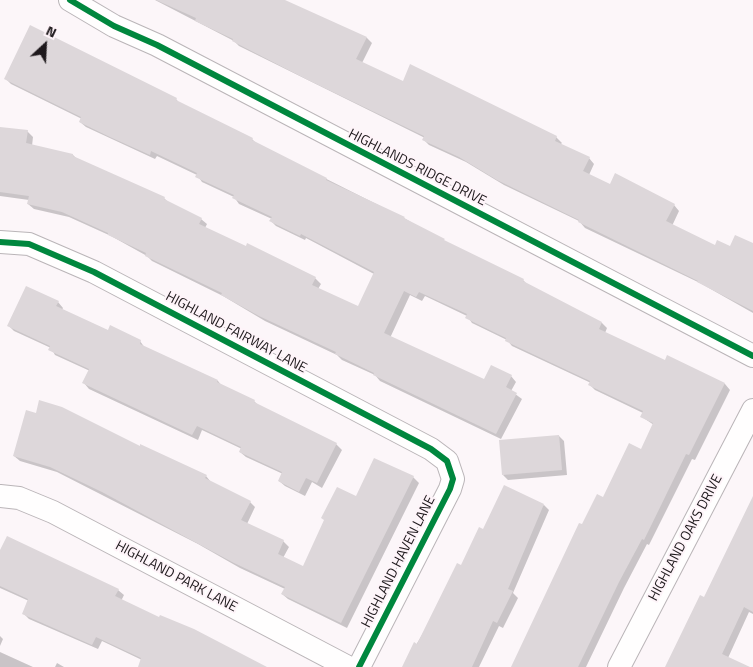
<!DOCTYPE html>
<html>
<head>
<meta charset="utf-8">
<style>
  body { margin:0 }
  #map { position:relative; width:753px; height:667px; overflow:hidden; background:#fcf6f9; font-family:"Titillium Web",sans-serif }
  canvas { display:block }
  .north { position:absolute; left:20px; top:20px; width:50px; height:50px; -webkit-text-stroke:4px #fef4f9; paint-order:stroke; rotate:25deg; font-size:14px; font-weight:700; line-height:20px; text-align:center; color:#1e191c }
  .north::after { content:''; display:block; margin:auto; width:18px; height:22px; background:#1e191c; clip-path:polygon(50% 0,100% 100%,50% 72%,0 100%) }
</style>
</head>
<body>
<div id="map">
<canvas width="753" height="667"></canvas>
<div class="north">N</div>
</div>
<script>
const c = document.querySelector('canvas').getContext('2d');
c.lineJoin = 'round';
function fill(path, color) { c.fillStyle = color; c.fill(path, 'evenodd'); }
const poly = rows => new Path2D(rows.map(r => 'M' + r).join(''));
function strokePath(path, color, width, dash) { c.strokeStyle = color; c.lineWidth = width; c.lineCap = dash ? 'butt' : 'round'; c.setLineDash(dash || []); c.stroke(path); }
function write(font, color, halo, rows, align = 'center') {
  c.font = font + ' "Titillium Web",sans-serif'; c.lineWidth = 4; c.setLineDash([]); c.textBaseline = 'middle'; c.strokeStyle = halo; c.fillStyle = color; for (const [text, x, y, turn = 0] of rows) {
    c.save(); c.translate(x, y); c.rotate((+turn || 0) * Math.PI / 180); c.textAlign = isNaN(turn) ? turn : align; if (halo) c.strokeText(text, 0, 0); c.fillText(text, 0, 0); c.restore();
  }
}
const shadow = poly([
  [155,0,282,0,367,38,372,43,362,63,403,83,556,137,562,143,560,145,589,158,594,164,589,175,611,185,674,205,679,211,672,226,715,247,753,246,753,313,700,283,585,228,579,221,504,185,466,162,429,145,424,140,425,138,239,46,234,41],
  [6,79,176,99,180,104,252,139,257,144,404,218,448,244,523,280,528,285,602,323,607,328,605,333,666,362,668,357,725,384,730,390,695,460,692,459,649,545,647,544,624,588,586,667,513,667,583,526,642,451,654,425,642,417,643,413,595,390,590,385,591,383,512,346,507,340,472,323,467,316,425,296,422,301,410,295,390,338,484,381,511,376,516,382,511,391,522,399,501,439,380,381,375,375,342,360,337,355,265,321,223,296,152,261,147,256,111,236,69,217,34,209,28,204,29,200,0,196,0,128,27,131,33,137,32,146,73,155,77,159,164,198,170,204,201,219,207,224,205,228,315,278,321,284,318,289,358,308,374,274,306,238,305,240,276,226,271,221,272,219,239,204,234,197,202,182,197,175,157,156,155,159,86,127,80,122,82,119,11,84],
  [58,302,63,308,62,310,109,331,140,341,145,348,218,381,222,386,254,401,260,407,336,444,342,450,322,488,312,482,305,496,285,486,279,481,283,474,246,457,240,452,242,449,202,430,198,440,89,389,84,383,90,371,55,355,51,348,14,331,9,326],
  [559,436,564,441,567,475,508,480,503,475],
  [140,448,206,476,211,482,250,502,255,507,247,524,283,541,289,547,283,558,304,568,357,498,413,477,419,483,347,628,288,599,282,594,285,589,240,568,198,544,57,472,20,461,14,456],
  [753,498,753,614,749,612,728,658,742,667,666,667,705,599],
  [544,505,549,510,513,593,518,598,503,628,499,626,479,667,403,667,484,530],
  [0,553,118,590,124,595,121,601,263,667,139,667,142,660,102,641,98,649,29,619,23,613,29,601,0,588],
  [0,636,3,639,0,646],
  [0,652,33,667,0,667],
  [57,663,64,667,55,667]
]);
const building = poly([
  [156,0,285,0,367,37,356,59,403,81,410,64,557,136,555,141,590,157,583,171,610,184,615,173,675,204,666,221,715,245,717,240,730,246,735,235,753,243,753,311,697,282,698,281,578,222,579,220,497,180,459,157,422,140,424,136,308,80,232,41,233,39,195,21,196,18],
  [30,25,177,98,176,100,253,138,252,140,327,178,326,180,405,217,404,218,445,239,444,240,524,279,523,281,602,322,599,329,665,360,667,355,725,383,689,455,686,454,644,540,642,539,619,582,578,667,511,667,579,523,582,524,597,494,603,497,629,443,641,449,653,423,640,417,643,411,588,385,590,381,505,341,506,338,465,318,467,314,419,292,416,297,404,291,384,333,484,379,491,365,512,375,506,387,517,393,496,434,373,375,374,373,335,354,336,352,259,316,221,295,222,293,145,256,146,253,108,235,108,233,62,212,27,204,29,196,0,192,0,127,28,130,26,143,73,154,73,156,165,197,164,199,202,218,199,224,246,246,247,243,316,277,312,285,358,306,374,272,301,234,300,236,269,221,272,217,232,198,234,195,195,177,197,173,151,151,150,155,110,137,79,122,81,117,4,79],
  [26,286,59,301,56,306,108,330,110,325,141,340,140,344,218,380,217,382,255,400,254,402,337,443,317,483,306,478,299,492,278,481,282,472,239,452,241,447,197,426,192,435,82,383,89,369,48,350,50,346,7,326],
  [39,400,62,407,140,446,140,444,207,475,205,478,251,501,241,520,284,540,278,554,303,566,324,520,321,518,337,487,356,496,374,458,414,476,341,623,281,594,285,587,234,563,102,492,50,467,13,456,26,410,36,413],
  [559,435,562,470,502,475,499,440],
  [504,485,544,504,508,589,513,591,497,623,493,621,472,667,402,667,414,642,417,644,457,563,461,565,479,527,483,529],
  [753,496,753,612,744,607,722,654,750,667,665,667,700,595,704,597],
  [7,536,119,589,115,596,159,617,160,615,194,629,267,667,138,667,141,658,96,637,92,645,22,614,28,599,0,586,0,550]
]);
const street = poly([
  [70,0,114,26,157,45,753,356],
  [0,242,29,244,94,272,431,449,447,461,453,479,450,489,359,667],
  [0,496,19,498,53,512,348,667],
  [619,667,753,410]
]);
const cycleway = poly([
  [70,0,114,26,157,45,753,356],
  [0,242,29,244,94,272,431,449,447,461,453,479,450,489,359,667]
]);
const streetNames = [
  ["HIGHLANDS RIDGE DRIVE",417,168,27],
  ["HIGHLAND FAIRWAY LANE",236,333,28],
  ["HIGHLAND OAKS DRIVE",686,538,-62],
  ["HIGHLAND HAVEN LANE",399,562,-63],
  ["HIGHLAND PARK LANE",176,577,28]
];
fill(shadow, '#0003');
fill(building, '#ddd7da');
strokePath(street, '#bab5b8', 24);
strokePath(street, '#fffefe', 22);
strokePath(cycleway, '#00873e', 6);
write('14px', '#1e191c', '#fef4f9', streetNames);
</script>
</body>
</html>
